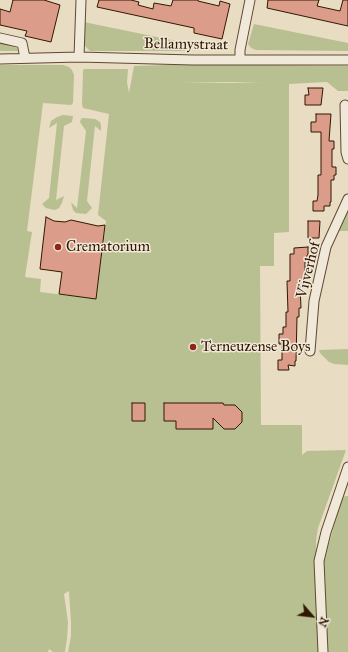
<!DOCTYPE html>
<html>
<head>
<meta charset="utf-8">
<style>
  body { margin:0 }
  #map { position:relative; width:348px; height:652px; overflow:hidden; background:#e8dcc3; font-family:"IM FELL Great Primer",serif }
  canvas { display:block }
  .north { position:absolute; left:292px; top:596px; width:40px; height:40px; -webkit-text-stroke:3px #f0e8d8; paint-order:stroke; rotate:118deg; font-size:11px; font-weight:700; line-height:16px; text-align:center; color:#321700 }
  .north::after { content:''; display:block; margin:auto; width:14px; height:18px; background:#321700; clip-path:polygon(50% 0,100% 100%,50% 72%,0 100%) }
</style>
</head>
<body>
<div id="map">
<canvas width="348" height="652"></canvas>
<div class="north">N</div>
</div>
<script>
const c = document.querySelector('canvas').getContext('2d');
c.lineJoin = 'round';
function fill(path, color) { c.fillStyle = color; c.fill(path, 'evenodd'); }
const poly = rows => new Path2D(rows.map(r => 'M' + r).join(''));
function strokePath(path, color, width, dash) { c.strokeStyle = color; c.lineWidth = width; c.lineCap = dash ? 'butt' : 'round'; c.setLineDash(dash || []); c.stroke(path); }
function write(font, color, halo, rows, align = 'center') {
  c.font = font + ' "IM FELL Great Primer",serif'; c.lineWidth = 3; c.setLineDash([]); c.textBaseline = 'middle'; c.strokeStyle = halo; c.fillStyle = color; for (const [text, x, y, turn = 0] of rows) {
    c.save(); c.translate(x, y); c.rotate((+turn || 0) * Math.PI / 180); c.textAlign = isNaN(turn) ? turn : align; if (halo) c.strokeText(text, 0, 0); c.fillText(text, 0, 0); c.restore();
  }
}
const green = poly([
  [84,22,186,43,187,51,90,51,85,46,83,39],
  [254,24,348,43,348,51,256,50,251,48,248,44],
  [0,43,17,48,18,51,0,51],
  [199,64,348,66,348,91,338,91,327,82,289,84,289,232,274,233,274,266,260,266,261,425,302,425,302,455,307,451,346,450,318,528,316,541,318,652,68,652,71,636,71,623,69,591,64,594,68,622,67,639,65,652,53,652,49,649,48,652,0,652,0,65,63,65,69,67,72,70,74,75,73,103,71,105,43,103,27,231,32,232,25,277,41,279,40,292,96,299,106,221,98,215,109,114,83,108,82,104,83,71,84,69,128,69,127,82,129,93,134,66],
  [229,82,261,83,182,83],
  [63,115,73,116,72,122,64,126,56,200,64,196,62,203,59,208,55,210,46,208,42,204,49,198,57,123,49,128,51,121,57,117],
  [83,118,95,119,100,122,101,125,101,131,95,126,87,201,92,208,86,214,76,213,73,210,71,202,77,208,86,131,80,122,81,119],
  [348,211,348,231,339,231],
  [348,349,348,365,334,364,329,362,320,353,319,350],
  [345,496,348,496,348,652,327,652,324,561,335,522,342,499]
]);
const building = poly([
  [13,0,44,0,60,5,51,42,25,36,27,31,0,25,0,9,10,12,13,0],
  [99,0,131,0,139,2,138,5,153,9,154,3,171,6,173,0,198,0,198,1,219,6,220,1,230,4,222,39,194,33,194,28,97,7,99,0],
  [268,0,319,0,317,6,340,11,343,0,348,0,348,26,267,8,268,0],
  [308,88,323,88,321,105,305,105,305,95,309,95,308,88],
  [316,114,331,114,329,141,334,141,334,149,332,149,332,167,336,167,336,175,334,175,334,180,331,180,331,202,330,202,330,206,324,206,324,211,313,211,313,201,317,201,318,195,318,175,321,175,321,132,311,132,311,122,316,122,316,114],
  [46,217,54,221,65,222,71,220,98,226,105,225,96,299,59,294,62,272,40,269,46,217],
  [308,221,320,221,319,238,308,238,308,221],
  [308,247,308,255,307,255,307,259,305,259,305,281,303,281,303,286,300,286,301,308,299,308,299,317,297,317,296,361,295,361,295,366,288,365,289,370,278,370,278,360,282,360,282,344,279,344,279,334,283,334,283,327,286,327,286,312,288,312,287,281,290,281,290,254,294,254,294,248,308,247],
  [132,403,145,403,145,421,132,421,132,403],
  [164,403,223,403,224,405,235,405,242,412,242,422,235,429,224,429,213,418,213,429,176,429,176,421,164,421,164,403]
]);
const minor = poly([
  [0,38,22,43,25,58],
  [79,57,81,0],
  [0,59,79,57,193,60,348,60],
  [240,59,240,50,250,0],
  [345,105,346,152,348,159],
  [310,351,314,301,326,247,348,199],
  [323,652,319,561,326,532,348,467]
]);
const markers = [
  [58,247,4,"#8f2418"],
  [193,347,4,"#8f2418"]
];
const streetNames = [
  ["Bellamystraat",186,45,1],
  ["Vijverhof",309,270,-76]
];
const poiNames = [
  ["Crematorium",66,247],
  ["Terneuzense Boys",201,347]
];
fill(green, '#b8c092');
fill(building, '#db9d89');
strokePath(building, '#321700', 1);
strokePath(minor, '#604831', 11);
strokePath(minor, '#f0e8d8', 9);
for (const [x, y, r, color] of markers) { const dot = new Path2D(); dot.arc(x, y, r, 0, 2 * Math.PI); c.fillStyle = color; c.fill(dot); strokePath(dot, '#f0e8d8', 1.5); }
write('15px', '#321700', '#f0e8d8', streetNames);
write('15px', '#321700', '#f0e8d8', poiNames, 'left');
</script>
</body>
</html>
